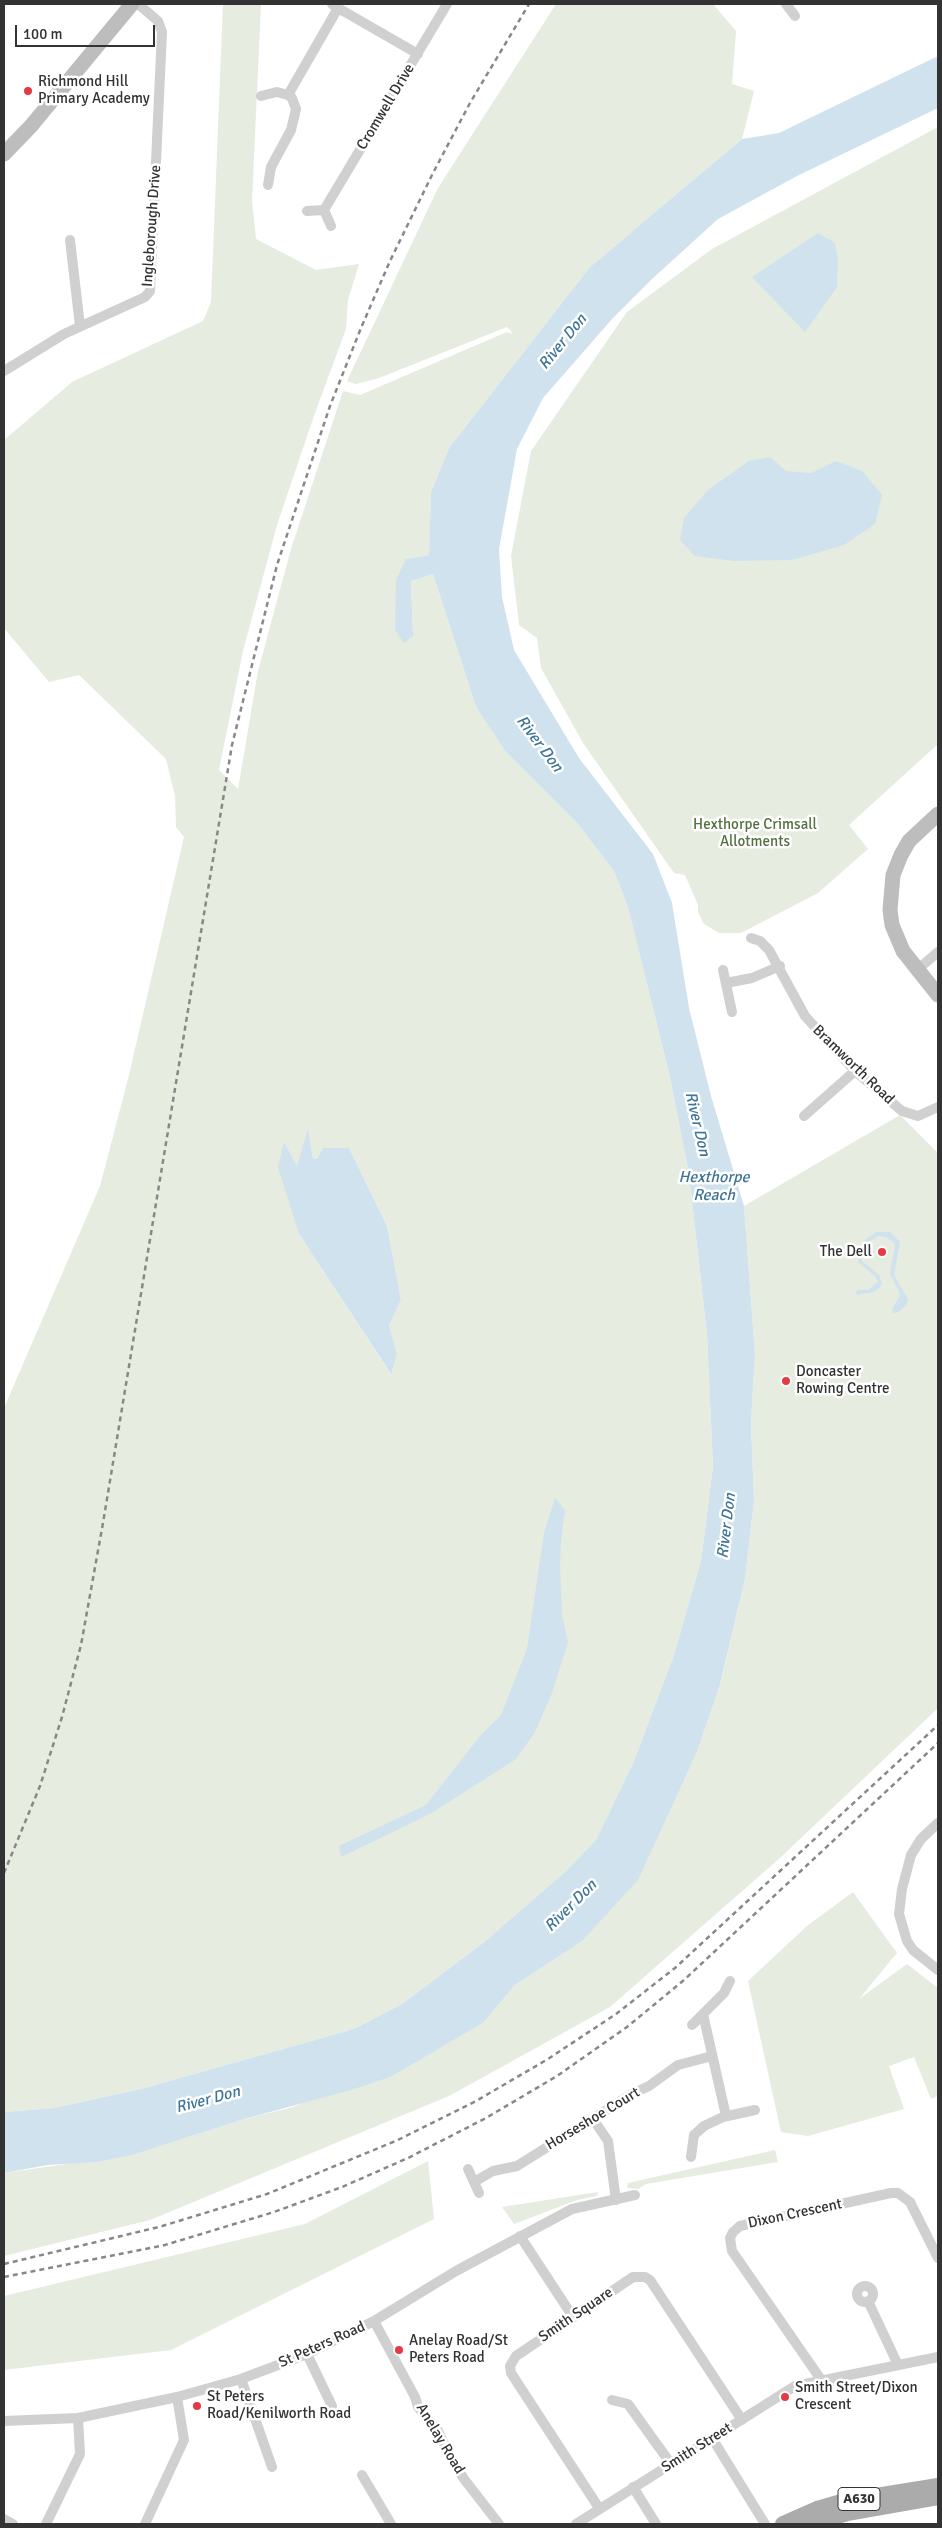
<!DOCTYPE html>
<html>
<head>
<meta charset="utf-8">
<style>
  body { margin:0 }
  #map { position:relative; width:942px; height:2528px; overflow:hidden; background:#fff; font-family:Signika,sans-serif }
  canvas { display:block }
  .frame { position:absolute; inset:0; border:5px solid #333; pointer-events:none }
  .scale { position:absolute; left:15px; top:25px; width:140px; height:22px; box-sizing:border-box; border:2px solid #333; border-top:0; padding-left:6px; font-size:15px; line-height:18px; white-space:nowrap; color:#333; -webkit-text-stroke:4px #fff; paint-order:stroke }
</style>
</head>
<body>
<div id="map">
<canvas width="942" height="2528"></canvas>
<div class="frame"></div>
<div class="scale">100 m</div>
</div>
<script>
const c = document.querySelector('canvas').getContext('2d');
c.lineJoin = 'round';
function fill(path, color) { c.fillStyle = color; c.fill(path, 'evenodd'); }
const poly = rows => new Path2D(rows.map(r => 'M' + r).join(''));
function strokePath(path, color, width, dash) { c.strokeStyle = color; c.lineWidth = width; c.lineCap = dash ? 'butt' : 'round'; c.setLineDash(dash || []); c.stroke(path); }
function write(font, color, halo, rows, align = 'center') {
  c.font = font + ' Signika,sans-serif'; c.lineWidth = 5; c.setLineDash([]); c.textBaseline = 'middle'; c.strokeStyle = halo; c.fillStyle = color; for (const [text, x, y, turn = 0] of rows) {
    c.save(); c.translate(x, y); c.rotate((+turn || 0) * Math.PI / 180); c.textAlign = isNaN(turn) ? turn : align; if (halo) c.strokeText(text, 0, 0); c.fillText(text, 0, 0); c.restore();
  }
}
const green = poly([
  [223,4,261,4,252,201,256,239,316,270,359,264,348,300,346,329,315,413,277,525,243,651,219,770,238,789,258,671,291,549,343,391,360,395,507,332,513,334,507,327,379,378,356,384,347,381,438,188,556,4,713,4,736,31,732,84,754,91,742,139,590,267,449,448,431,492,429,555,406,559,413,636,411,581,433,574,476,707,505,751,577,823,614,871,628,907,669,1073,689,1174,707,1335,713,1466,701,1561,674,1655,634,1761,596,1840,565,1872,483,1943,402,2004,354,2029,141,2089,54,2108,4,2112,4,1408,100,1186,128,1079,184,837,176,827,175,796,166,759,79,675,49,682,4,628,4,440,72,382,203,321,211,302],
  [308,1131,313,1159,349,1148,387,1226,401,1300,389,1325,397,1354,390,1373,299,1234,284,1142,297,1167],
  [938,127,938,744,849,825,868,849,818,893,741,933,719,933,704,924,698,912,698,905,685,875,674,873,583,743,541,668,537,638,519,625,511,556,531,451,627,312,712,249],
  [900,1115,938,1153,938,1708,781,1857,610,2007,449,2096,150,2220,4,2256,4,2173,136,2154,241,2120,293,2107,436,2050,483,2023,515,1985,581,1942,698,1749,721,1682,745,1579,754,1501,751,1422,755,1354,744,1206],
  [853,1892,897,1953,859,1999,907,1964,938,1988,938,2096,931,2099,914,2057,889,2066,904,2109,808,2136,781,2132,748,1981,807,1926],
  [775,2150,778,2162,646,2184,638,2189,627,2188,628,2183],
  [428,2161,434,2219,171,2350,4,2370,4,2296,305,2224],
  [598,2192,597,2196,577,2200,514,2224,502,2207]
]);
const water = poly([
  [938,56,938,108,797,176,718,219,651,280,613,318,543,398,517,449,499,549,502,597,514,650,579,758,653,854,672,903,689,1008,711,1096,744,1206,755,1354,751,1422,754,1501,745,1579,720,1685,698,1749,638,1880,581,1942,515,1985,483,2023,390,2077,354,2089,241,2120,136,2154,97,2162,48,2165,4,2173,4,2112,54,2108,141,2089,354,2029,402,2004,483,1943,565,1872,596,1840,634,1761,674,1655,701,1561,713,1466,707,1335,689,1174,669,1073,628,907,614,871,577,823,505,751,476,707,433,574,411,581,413,636,404,643,395,630,396,580,406,559,429,555,431,492,449,448,590,267,742,139,779,133],
  [818,233,835,243,838,260,837,287,805,332,752,277],
  [770,457,786,471,811,473,836,461,862,471,882,495,875,524,844,545,792,560,734,561,695,556,680,540,684,518,708,490,749,461],
  [308,1129,313,1159,318,1158,323,1148,349,1148,387,1226,401,1300,389,1325,397,1354,391,1374,299,1234,278,1167,284,1142,297,1166],
  [876,1232,890,1232,900,1242,894,1275,908,1299,907,1305,898,1312,893,1313,892,1309,900,1296,899,1291,890,1274,895,1244,886,1237,878,1236,868,1242,862,1254,862,1261,879,1275,882,1283,880,1287,874,1292,857,1295,856,1292,858,1290,868,1290,878,1282,875,1276,859,1263,857,1255,864,1241],
  [555,1498,565,1510,561,1541,560,1568,562,1615,568,1642,552,1693,535,1732,516,1759,430,1814,341,1857,339,1846,426,1805,480,1736,501,1715,527,1649,544,1533]
]);
const street = poly([
  [786,4,795,16],
  [338,8,418,54],
  [288,95,338,8,332,4],
  [261,96,277,92,288,95,292,98,296,109,291,130,271,167,268,185],
  [324,210,447,4],
  [307,211,324,210,331,226],
  [70,240,80,326],
  [4,371,64,334,145,297,150,291,162,32,158,21,138,4],
  [751,938,760,941,769,950,805,1016,855,1071,902,1111,918,1116,938,1107],
  [723,970,732,1012],
  [917,970,938,952],
  [726,983,752,978,780,966],
  [804,1116,855,1071],
  [938,1823,921,1839,911,1855,902,1889,899,1914,907,1941,913,1950,938,1970],
  [703,2014,726,2116],
  [692,2025,724,1993,730,1981],
  [593,2119,608,2141,616,2200],
  [691,2157,694,2135,704,2126,723,2117,755,2110],
  [468,2169,479,2193],
  [474,2182,493,2171,517,2166,632,2094,649,2086,678,2065,712,2056],
  [520,2236,573,2317],
  '857 2294a8 8 0 1 1 16 0a8 8 0 1 1-16 0Z',
  [868,2301,898,2365],
  [374,2321,415,2397,418,2407,437,2429,451,2458,464,2479,499,2524],
  [307,2354,332,2406],
  [241,2379,272,2467],
  [822,2381,732,2251,730,2238,733,2232,740,2226,891,2193,898,2193,910,2202,938,2258],
  [612,2400,628,2404,671,2464],
  [4,2421,78,2418,177,2397,241,2379,307,2354,374,2321,456,2271,572,2209,635,2195],
  [712,2438,765,2524],
  [362,2475,391,2524],
  [633,2487,656,2524],
  [599,2508,511,2373,510,2366,516,2356,633,2277,645,2277,650,2280,742,2420],
  [4,2519,13,2524],
  [46,2524,80,2454,78,2418],
  [145,2524,184,2440,177,2397],
  [576,2524,795,2386,938,2357]
]);
const secondary = poly([
  [4,154,31,126,132,4],
  [938,814,909,841,901,855,893,875,890,910,892,925,903,951,938,995]
]);
const primary = poly([
  [783,2524,817,2509,845,2501,938,2486],
  [812,2524,847,2513,938,2497]
]);
const rail = poly([
  [4,1873,40,1786,62,1717,81,1645,103,1523,232,745,277,565,330,406,361,328,390,261,433,173,470,103,529,4],
  [4,2264,159,2227,267,2194,398,2140,476,2101,548,2059,616,2014,675,1968,938,1725],
  [4,2277,165,2245,274,2212,342,2187,408,2158,486,2118,557,2076,627,2027,684,1980,938,1743]
]);
const markers = [
  [28,91,5,"#e63946"],
  [882,1252,5,"#e63946"],
  [786,1381,5,"#e63946"],
  [399,2350,5,"#e63946"],
  [785,2397,5,"#e63946"],
  [197,2406,5,"#e63946"]
];
const shields = [
  [859,2499,42]
];
const shieldNames = [
  ["A630",859,2499]
];
const poiNames = [
  ["Richmond Hill",38,82],
  ["Primary Academy",38,99],
  ["The Dell",872,1252,"right"],
  ["Doncaster",796,1372],
  ["Rowing Centre",796,1389],
  ["Anelay Road/St",409,2341],
  ["Peters Road",409,2358],
  ["Smith Street/Dixon",795,2388],
  ["Crescent",795,2405],
  ["St Peters",207,2397],
  ["Road/Kenilworth Road",207,2414]
];
const streetNames = [
  ["Cromwell Drive",386,107,-59],
  ["Ingleborough Drive",152,226,-86],
  ["Bramworth Road",853,1065,44],
  ["Horseshoe Court",593,2119,-31],
  ["Dixon Crescent",795,2214,-12],
  ["Smith Square",576,2315,-34],
  ["St Peters Road",322,2345,-24],
  ["Anelay Road",440,2439,59],
  ["Smith Street",697,2448,-32]
];
const parkNames = [
  ["Hexthorpe Crimsall",755,825],
  ["Allotments",755,842]
];
const waterNames = [
  ["River Don",563,342,-51],
  ["River Don",539,744,53],
  ["River Don",697,1124,77],
  ["Hexthorpe",714,1178],
  ["Reach",714,1196],
  ["River Don",727,1526,-83],
  ["River Don",571,1906,-45],
  ["River Don",208,2100,-15]
];
fill(green, '#e6ecdf');
fill(water, '#cfe2ee');
strokePath(street, '#d0d0d0', 10);
strokePath(secondary, '#bdbdbd', 15);
strokePath(primary, '#ababab', 16);
strokePath(rail, '#888', 2.5, [5, 4]);
for (const [x, y, r, color] of markers) { const dot = new Path2D(); dot.arc(x, y, r, 0, 2 * Math.PI); c.fillStyle = color; c.fill(dot); strokePath(dot, '#fff', 2); }
for (const [x, y, w] of shields) { const box = new Path2D(); box.roundRect(x - w / 2, y - 11.5, w, 23, 4); c.fillStyle = '#fff'; c.fill(box); strokePath(box, '#333', 1); }
write('bold 14px', '#333', null, shieldNames);
write('15px', '#333', '#fff', poiNames, 'left');
write('15px', '#333', '#fff', streetNames);
write('15px', '#56703f', '#fff', parkNames);
write('italic 16px', '#3f7597', '#fff', waterNames);
</script>
</body>
</html>
